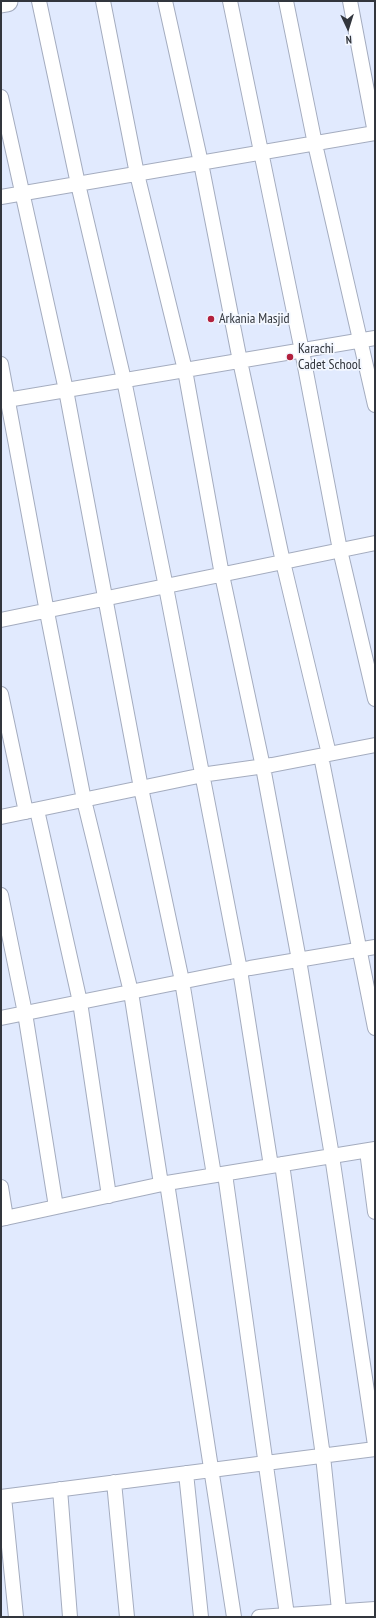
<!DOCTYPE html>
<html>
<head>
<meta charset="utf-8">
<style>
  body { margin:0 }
  #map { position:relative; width:376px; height:1618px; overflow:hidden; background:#e1eafe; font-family:"PT Sans Narrow",sans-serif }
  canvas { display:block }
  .frame { position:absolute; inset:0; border:2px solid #32363d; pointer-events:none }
  .north { position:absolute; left:328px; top:8px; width:40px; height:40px; -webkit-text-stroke:3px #f3f7ff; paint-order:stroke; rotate:176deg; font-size:11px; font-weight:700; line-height:16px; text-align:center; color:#32363d }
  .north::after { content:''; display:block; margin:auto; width:14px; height:18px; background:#32363d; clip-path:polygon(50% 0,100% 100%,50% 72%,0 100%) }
</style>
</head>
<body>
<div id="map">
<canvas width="376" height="1618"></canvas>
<div class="frame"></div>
<div class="north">N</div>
</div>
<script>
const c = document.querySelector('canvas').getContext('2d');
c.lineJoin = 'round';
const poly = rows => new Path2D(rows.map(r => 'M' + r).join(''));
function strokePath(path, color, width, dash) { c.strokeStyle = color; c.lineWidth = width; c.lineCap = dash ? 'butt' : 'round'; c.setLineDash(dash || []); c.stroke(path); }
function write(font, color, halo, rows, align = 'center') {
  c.font = font + ' "PT Sans Narrow",sans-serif'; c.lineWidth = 3.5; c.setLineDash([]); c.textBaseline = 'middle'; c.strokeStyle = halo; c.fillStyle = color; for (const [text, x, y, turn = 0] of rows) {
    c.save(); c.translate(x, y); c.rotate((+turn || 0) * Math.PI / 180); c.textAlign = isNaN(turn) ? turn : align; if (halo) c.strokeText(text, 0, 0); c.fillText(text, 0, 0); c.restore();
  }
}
const street = poly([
  [39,1,78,184,124,380,166,587,240,970,271,1166],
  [103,1,137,174,185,370,222,575,263,767,299,960,332,1156,375,1445],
  [165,1,201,163,240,361,283,562,329,754],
  [230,1,302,351,340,550,375,699],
  [286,1,315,144,375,405],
  [350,1,375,133],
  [1,97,66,390,141,788,182,981,214,1175],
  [1,197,375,133],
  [1,364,47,612,84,800,131,992,161,1184],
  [1,401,375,338],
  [1,620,375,543],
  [1,694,26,812],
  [321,756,375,1028],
  [37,810,80,1002,109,1196],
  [1,817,208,774,272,765,375,745],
  [1,895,25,1013,56,1207],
  [1,1018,250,968,375,947],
  [367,1151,375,1212],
  [282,1164,323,1456,339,1610],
  [225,1174,287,1615],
  [167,1183,234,1617],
  [1,1187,6,1218],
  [1,1219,167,1183,375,1149],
  [186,1473,201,1617],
  [114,1482,127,1617],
  [60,1489,70,1617],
  [1,1497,375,1449],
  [4,1497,16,1617],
  [259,1617,375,1609]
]);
const secondary = poly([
  [1,2,7,1]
]);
const markers = [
  [211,319,4,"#b2203d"],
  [290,357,4,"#b2203d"]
];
const poiNames = [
  ["Arkania Masjid",219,319],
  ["Karachi",298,349],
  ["Cadet School",298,365]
];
strokePath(street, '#a4acbf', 16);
strokePath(secondary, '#a4acbf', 23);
strokePath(street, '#fff', 14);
strokePath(secondary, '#fff', 21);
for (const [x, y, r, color] of markers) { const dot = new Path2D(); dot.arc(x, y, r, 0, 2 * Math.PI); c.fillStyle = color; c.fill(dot); strokePath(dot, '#f3f7ff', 1.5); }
write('14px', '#32363d', '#f3f7ff', poiNames, 'left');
</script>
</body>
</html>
